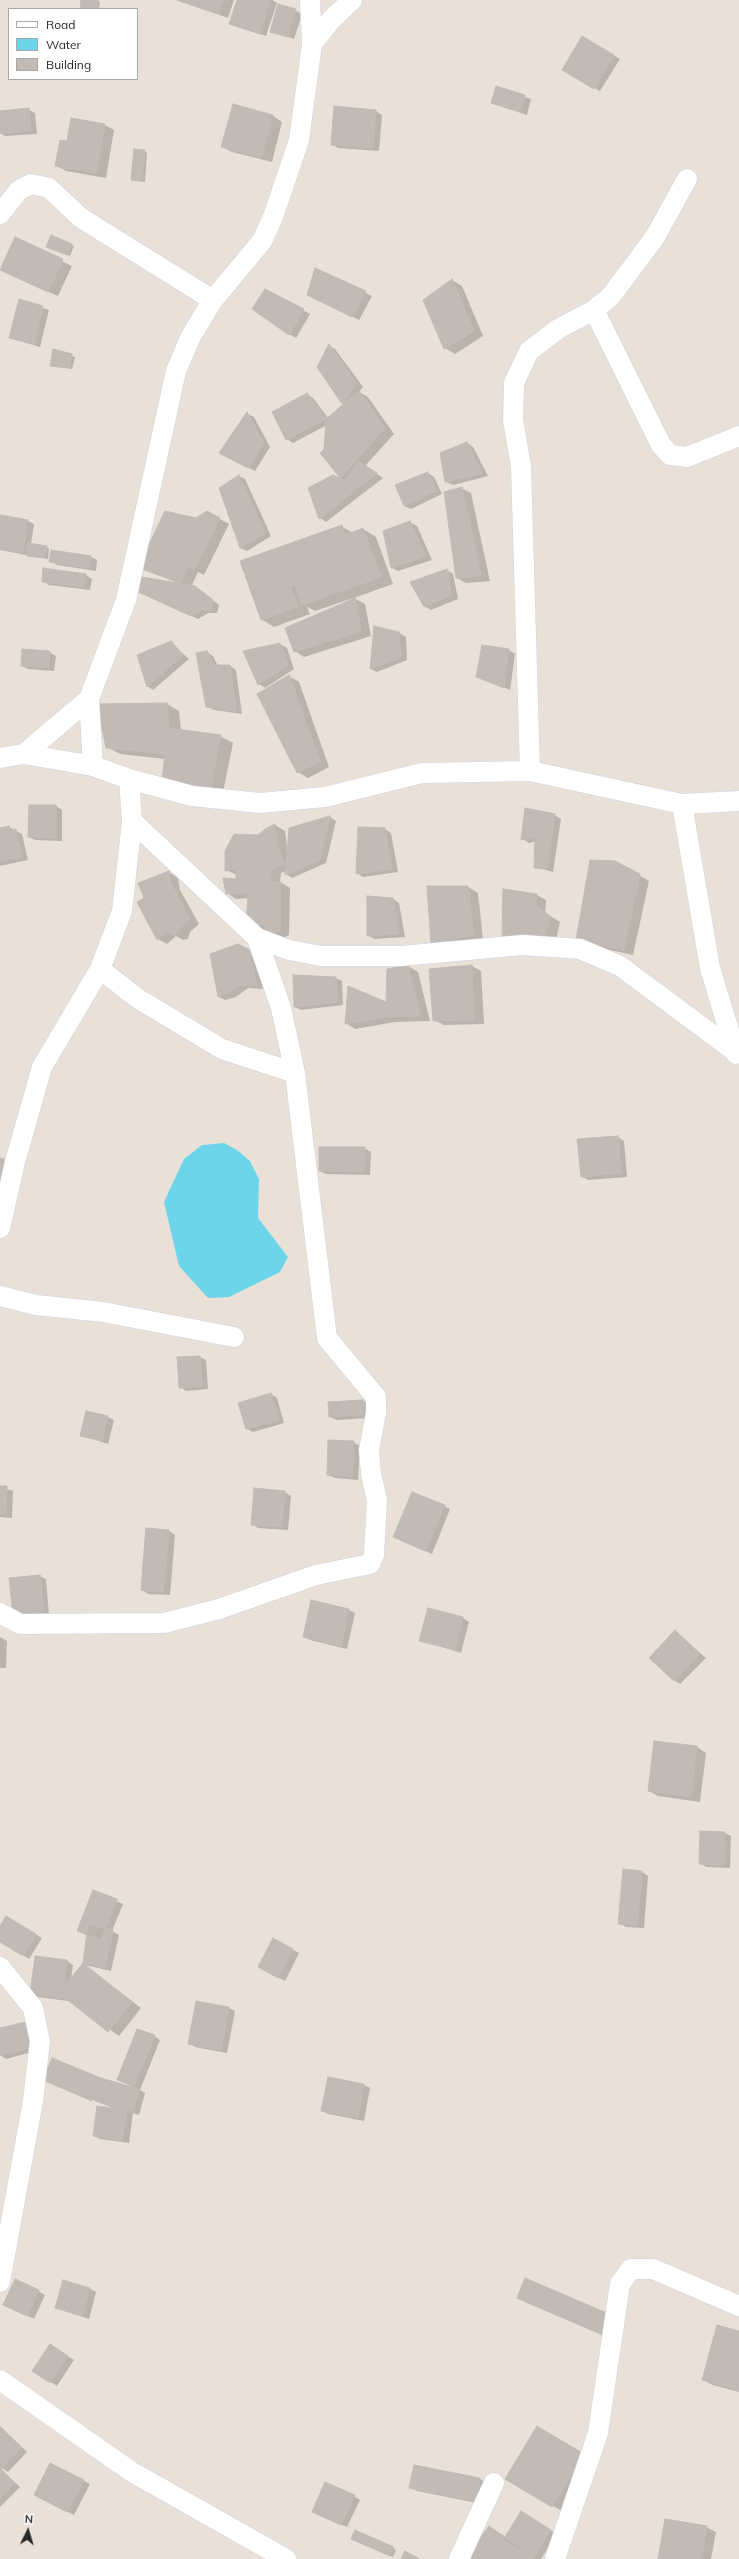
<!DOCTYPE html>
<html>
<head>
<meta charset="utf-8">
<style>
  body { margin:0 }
  #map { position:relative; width:739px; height:2559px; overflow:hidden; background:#e9e0d8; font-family:Mulish,sans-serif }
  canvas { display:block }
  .legend { position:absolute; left:8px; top:8px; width:130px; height:72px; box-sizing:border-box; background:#fff; border:1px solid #a9a9a9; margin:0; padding:5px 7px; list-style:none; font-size:12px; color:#272727 }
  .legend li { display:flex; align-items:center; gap:8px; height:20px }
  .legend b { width:20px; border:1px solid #a9a9a9 }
  .north { position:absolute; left:8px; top:2511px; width:40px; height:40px; -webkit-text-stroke:3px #fff; paint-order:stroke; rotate:5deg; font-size:11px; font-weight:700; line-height:16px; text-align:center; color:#272727 }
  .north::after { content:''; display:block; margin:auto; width:14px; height:18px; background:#272727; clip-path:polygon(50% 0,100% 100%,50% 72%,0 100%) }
</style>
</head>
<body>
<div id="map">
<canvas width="739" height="2559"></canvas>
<ul class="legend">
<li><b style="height:5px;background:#fff"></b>Road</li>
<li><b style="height:11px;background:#6cd5ea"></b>Water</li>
<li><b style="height:11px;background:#c1bab5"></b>Building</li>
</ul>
<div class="north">N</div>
</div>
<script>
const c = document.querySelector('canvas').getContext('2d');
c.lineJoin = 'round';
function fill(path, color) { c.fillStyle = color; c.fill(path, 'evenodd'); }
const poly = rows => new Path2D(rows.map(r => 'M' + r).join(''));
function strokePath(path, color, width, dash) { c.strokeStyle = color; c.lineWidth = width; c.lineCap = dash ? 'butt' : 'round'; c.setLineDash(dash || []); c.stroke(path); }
const water = poly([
  [224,1143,237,1150,250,1161,259,1179,258,1218,288,1257,280,1272,229,1297,208,1298,179,1266,164,1202,184,1159,202,1145]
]);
const shadow = poly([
  [82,0,97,0,100,2,99,9,81,9],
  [176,0,234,0,228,18],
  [238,0,272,0,277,3,266,36,231,24],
  [295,10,302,14,294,39,271,31],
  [582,37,620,59,600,91,563,70],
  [497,88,531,99,527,115,493,103],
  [233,106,273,116,282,122,272,162,232,152,223,147],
  [29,110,35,113,37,134,5,136,0,133,0,112],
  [376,111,382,115,379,151,338,148,332,144],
  [105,125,114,130,106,178,66,171,57,166,68,142],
  [144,151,147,153,145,182,135,181,132,180],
  [16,239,72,266,58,296,11,275],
  [72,245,74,246,70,256,50,248],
  [316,269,372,296,359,320,315,298],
  [452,280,462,286,483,336,455,354,445,348,424,300],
  [265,290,310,314,296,338,289,334],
  [20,301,49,310,40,347,10,338],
  [329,346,335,349,363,387,359,392,368,397,394,434,365,466,383,478,326,522,320,518,309,489,342,480,322,453,325,449,327,425,293,443,287,439,307,394,313,398,328,418,344,405,318,367],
  [54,350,75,357,72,369,52,366],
  [248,414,254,417,270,447,255,471,227,457],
  [467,443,473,447,488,476,453,485,446,482,441,453],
  [428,473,434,477,442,494,411,509,404,506],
  [239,476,245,479,271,536,247,551,240,548],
  [461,488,471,493,490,581,466,583,457,578],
  [207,512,229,524,204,575,198,572,191,587,202,591,219,605,217,613,208,613,198,619,135,590,181,584,139,568],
  [0,516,28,521,34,524,31,544,49,548,48,559,0,550],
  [410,522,417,526,432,560,398,571,392,568],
  [342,527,353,533,363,529,376,537,393,584,354,598,365,604,371,636,304,657,295,651,353,598,315,611,307,607,310,614,274,627,261,619,241,561],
  [52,551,91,557,97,560,96,571,57,565,50,561],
  [447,570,453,574,458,599,431,610,424,606],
  [86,575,92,579,90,590,49,585,43,581],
  [399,633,406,637,407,660,377,672,371,669],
  [170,642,189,659,153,690,147,686],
  [280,644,287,648,294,669,265,688,259,684],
  [509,650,515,654,510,690,477,676],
  [49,652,56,656,54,671,28,669,22,666],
  [207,652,213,656,218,666,230,666,236,670,242,714,214,710,207,706],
  [289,676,299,682,329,767,308,778,298,772],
  [167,704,179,711,181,731,220,736,233,743,222,797,165,759,120,754,107,747],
  [56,806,62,810,62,841,35,840,29,837],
  [554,815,561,819,553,872,535,867,536,841,529,843,523,839],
  [330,817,336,821,326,863,292,878,286,874,286,871,281,873,280,882,290,888,289,935,278,941,267,930,257,932,249,898,236,899,227,893,237,880,237,875,226,870,265,830,275,825,285,831,288,855],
  [9,827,22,834,28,860,0,866,0,829],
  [385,829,391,833,398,872,363,877,357,873],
  [169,872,178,878,180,890,199,924,190,932,188,939,183,940,176,936,167,944,158,939,145,899],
  [639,875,649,881,633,955,587,945],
  [468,887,478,893,483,940,432,943],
  [537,895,546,900,545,913,560,922,555,944,512,945],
  [393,899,399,903,405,937,374,939,368,935],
  [249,951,256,954,263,989,248,988,236,997,225,1000,219,997,211,954],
  [408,966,418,972,430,1021,395,1022,355,1029,346,1023,386,1003],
  [472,966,481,971,484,1024,444,1025,434,1020],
  [335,978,342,981,343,1005,301,1010,295,1007],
  [618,1137,624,1141,627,1177,588,1180,581,1176],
  [364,1148,371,1152,370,1175,326,1174,320,1171],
  [200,1357,206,1360,208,1389,186,1391,180,1387],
  [271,1394,277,1398,284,1423,253,1432,247,1429],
  [363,1401,369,1404,370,1418,337,1420,330,1417],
  [108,1417,114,1420,108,1444,81,1435],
  [353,1442,360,1446,358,1480,335,1478,328,1475],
  [0,1487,13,1491,12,1518,0,1517],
  [285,1492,291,1496,288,1530,258,1528,252,1524],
  [444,1506,450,1509,432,1554,394,1537],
  [169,1531,175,1535,170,1595,148,1594,142,1590],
  [39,1576,46,1579,49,1615,20,1618],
  [349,1610,355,1613,347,1649,310,1640,304,1637],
  [463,1618,469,1622,461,1653,421,1640],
  [676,1632,706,1658,680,1684,674,1680],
  [0,1637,7,1641,6,1668,0,1668],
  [654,1742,697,1747,706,1753,700,1802,658,1796,649,1791],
  [701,1832,725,1833,731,1836,730,1868,706,1867,700,1863],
  [642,1872,648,1876,644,1928,626,1927,619,1923],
  [94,1891,123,1904,112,1931,119,1935,111,1971,85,1965,141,2008,119,2036,69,1999,68,2001,38,1997,31,1994,67,1961,73,1965,71,1979,84,1963,88,1935,79,1931],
  [6,1917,42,1938,29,1959,0,1941,0,1927],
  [273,1940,299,1953,285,1981,265,1971],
  [197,2002,229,2008,235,2011,227,2053,195,2047,189,2043],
  [0,2029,39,2050,6,2059,0,2055],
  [154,2036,160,2040,140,2090,145,2093,139,2115,133,2113,129,2143,100,2139,94,2136,113,2108,44,2080,52,2059,101,2079,134,2088,118,2079],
  [364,2085,370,2088,364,2121,328,2114,322,2111],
  [90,2289,96,2292,89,2319,56,2308],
  [38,2291,45,2295,34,2319,11,2308],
  [518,2298,615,2340,527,2303],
  [739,2332,739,2392,713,2385,703,2380],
  [56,2349,74,2360,57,2386,33,2371],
  [0,2426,27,2452,8,2472,0,2467],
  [593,2460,562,2511,506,2479],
  [50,2464,90,2484,74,2515,41,2498],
  [415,2466,480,2479,486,2483,482,2504,417,2491,410,2487],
  [1,2470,20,2487,0,2507,0,2471],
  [354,2496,360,2500,347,2527,320,2515],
  [521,2513,557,2534,541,2559,470,2559,490,2527,506,2537],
  [706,2527,716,2532,711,2559,659,2559],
  [355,2540,393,2548,396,2550,393,2557]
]);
const building = poly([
  [81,0,98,0,97,9,80,9,81,0],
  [177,0,223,0,218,14,177,0],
  [237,0,270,0,260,34,229,24,237,0],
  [278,4,296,9,288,37,270,32,278,4],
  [582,36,614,55,594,89,562,70,582,36],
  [496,86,525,95,520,112,491,103,496,86],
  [233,104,273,115,262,158,221,147,233,104],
  [334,106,376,110,373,148,331,145,334,106],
  [29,108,31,131,0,133,0,111,29,108],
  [71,118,105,124,97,173,55,166,60,140,67,141,71,118],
  [134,149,145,150,142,181,131,180,134,149],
  [51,235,72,244,67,255,46,247,51,235],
  [15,237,63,259,48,292,0,270,15,237],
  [315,268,366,291,352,317,307,295,315,268],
  [452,279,474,331,444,349,423,300,452,279],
  [265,289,304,309,289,335,252,309,265,289],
  [19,299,43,306,34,344,9,338,19,299],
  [329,344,357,383,342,404,317,367,329,344],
  [53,349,72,354,69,368,50,366,53,349],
  [359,391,385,428,340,478,320,453,324,449,326,419,359,391],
  [307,393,326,419,286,440,272,412,307,393],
  [247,412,264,443,248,468,219,453,247,412],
  [467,442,483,473,445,482,440,453,467,442],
  [358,461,377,473,319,519,308,488,333,475,346,481,358,461],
  [428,472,436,491,404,506,395,485,428,472],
  [239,475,265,533,240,548,219,488,239,475],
  [462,487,481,576,456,578,444,492,462,487],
  [165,511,196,518,207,511,220,518,194,570,188,567,181,582,138,568,165,511],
  [0,515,28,520,23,553,0,549,0,515],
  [410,521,426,556,391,568,383,531,410,521],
  [342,525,345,535,363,528,381,577,302,605,295,584,290,586,298,607,261,620,240,561,342,525],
  [28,543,47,546,45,558,27,556,28,543],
  [51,550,91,556,90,568,49,562,51,550],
  [43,568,86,574,84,587,42,582,43,568],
  [447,569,452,595,424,607,410,582,447,569],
  [142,577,195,586,213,600,211,610,202,610,191,616,134,590,142,577],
  [355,598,361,631,294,652,285,628,355,598],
  [374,626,399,632,401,657,370,669,374,626],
  [171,641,183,655,147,687,137,655,171,641],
  [280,643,288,665,258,685,243,651,280,643],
  [482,645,509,649,504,688,476,677,482,645],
  [22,649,50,651,48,668,21,666,22,649],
  [207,651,214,665,230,665,236,711,206,707,196,653,207,651],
  [289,675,320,761,297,773,257,694,289,675],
  [167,703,169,728,221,735,210,790,162,779,165,754,106,748,97,704,167,703],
  [29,805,56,805,56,838,28,837,29,805],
  [525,808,555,814,547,869,534,868,535,837,521,840,525,808],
  [330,816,320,860,285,875,289,828,330,816],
  [275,824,277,846,285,864,272,868,270,881,236,879,236,869,225,871,225,851,234,834,258,835,265,829,275,824],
  [9,826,10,830,16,829,22,857,0,861,0,828,9,826],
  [358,827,385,828,392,869,356,874,358,827],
  [590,860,615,861,640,874,624,950,576,940,590,860],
  [169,871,171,884,190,919,181,927,178,934,173,935,167,931,157,940,137,902,144,898,138,883,169,871],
  [223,878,281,882,280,930,267,936,265,924,246,927,248,893,226,894,223,878],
  [427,886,468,886,474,935,431,944,427,886],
  [503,889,537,894,536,906,550,916,545,939,502,940,503,889],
  [367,896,393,898,399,934,367,936,367,896],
  [238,944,250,950,257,986,241,985,229,993,218,997,210,954,238,944],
  [408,965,420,1016,385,1017,345,1024,348,986,386,1002,387,969,408,965],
  [472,965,474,1020,433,1021,429,969,472,965],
  [293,975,336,977,337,1002,294,1007,293,975],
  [618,1136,621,1173,581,1177,577,1139,618,1136],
  [319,1147,365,1147,364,1172,319,1171,319,1147],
  [0,1158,15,1162,0,1185,0,1158],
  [200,1356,202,1386,179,1388,177,1357,200,1356],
  [271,1393,279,1420,246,1429,238,1403,271,1393],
  [363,1400,364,1415,329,1417,328,1402,363,1400],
  [86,1411,108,1416,102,1441,80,1436,86,1411],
  [328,1440,354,1441,352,1477,327,1475,328,1440],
  [0,1486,7,1486,6,1514,0,1514,0,1486],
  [254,1488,285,1491,282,1527,251,1525,254,1488],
  [412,1492,445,1505,425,1551,393,1537,412,1492],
  [146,1528,169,1530,166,1566,143,1564,146,1528],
  [143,1564,166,1566,163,1592,141,1590,143,1564],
  [40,1575,44,1612,13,1615,9,1578,40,1575],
  [311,1600,349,1609,341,1646,303,1637,311,1600],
  [428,1608,463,1617,455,1650,419,1641,428,1608],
  [675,1630,700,1654,674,1681,649,1658,675,1630],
  [654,1741,697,1746,691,1797,648,1791,654,1741],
  [700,1831,725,1832,724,1865,699,1864,700,1831],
  [623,1869,642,1871,637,1925,618,1924,623,1869],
  [93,1890,117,1899,101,1940,77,1931,93,1890],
  [6,1916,36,1934,23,1956,0,1942,0,1926,6,1916],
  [88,1924,113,1930,105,1968,83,1963,88,1924],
  [273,1938,293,1949,278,1978,258,1967,273,1938],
  [35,1956,67,1960,62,1998,30,1994,35,1956],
  [83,1963,132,2002,108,2032,59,1993,83,1963],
  [196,2001,229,2007,221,2050,188,2044,196,2001],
  [26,2022,33,2047,0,2055,0,2028,26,2022],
  [137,2029,155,2035,134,2086,117,2080,137,2029],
  [52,2058,101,2078,92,2101,43,2080,52,2058],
  [328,2077,364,2084,358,2118,321,2111,328,2077],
  [101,2078,139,2089,133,2112,95,2101,101,2078],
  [97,2106,127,2110,122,2141,93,2136,97,2106],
  [525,2278,614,2316,605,2336,517,2298,525,2278],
  [15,2279,39,2290,27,2316,3,2305,15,2279],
  [63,2280,90,2288,82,2316,55,2308,63,2280],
  [717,2325,739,2331,739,2390,702,2380,717,2325],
  [50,2344,68,2356,50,2383,32,2371,50,2344],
  [537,2426,584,2454,552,2507,505,2479,537,2426],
  [0,2427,21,2448,1,2469,0,2468,0,2427],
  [50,2463,84,2480,67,2512,34,2495,50,2463],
  [414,2465,480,2478,476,2501,409,2488,414,2465],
  [1,2469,15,2483,0,2498,0,2470,1,2469],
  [325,2482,355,2495,341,2525,312,2512,325,2482],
  [521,2511,551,2530,533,2558,503,2540,521,2511],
  [665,2519,707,2526,701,2559,658,2559,665,2519],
  [489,2526,535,2559,469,2559,466,2557,489,2526],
  [355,2530,394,2547,390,2556,351,2539,355,2530],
  [405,2551,420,2559,401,2559,405,2551]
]);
const minor = poly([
  [312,44,331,20,352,0],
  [0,214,19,190,31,184,49,188,81,218,213,300],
  [594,310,661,445,670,455,687,457,739,436],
  [24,754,89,699],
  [0,758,24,754,93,766,129,779,192,796,260,803,325,797,422,773,530,771,682,804,739,801],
  [93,766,89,699,126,600,176,371,191,336,213,300,262,241,273,217,299,140,312,44,310,0],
  [530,771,521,466,513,420,514,383,529,351,558,329,594,310,611,296,655,237,687,179],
  [682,804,710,968,736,1054],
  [132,821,257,938,289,950,321,956,401,956,523,945,580,949,620,966,733,1050],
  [100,969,137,998,222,1049,295,1073],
  [0,1228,15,1162,42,1067,100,969,122,911,132,821,129,779],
  [0,1296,36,1305,103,1312,234,1337],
  [0,1613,20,1624,164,1623,219,1609,316,1575,370,1564,374,1555,377,1500,371,1474,369,1450,376,1413,376,1397,327,1338,295,1073,281,1008,257,938],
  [0,1967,33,2008,40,2041,33,2101,0,2282],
  [0,2380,132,2472,286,2559],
  [459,2559,494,2483],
  [555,2559,598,2433,620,2284,631,2269,653,2269,739,2306]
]);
fill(water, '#6cd5ea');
fill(shadow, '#0003');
fill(building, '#c1bab5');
strokePath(building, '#c4bcb2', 1);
strokePath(minor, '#cdd3e0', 21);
strokePath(minor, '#fff', 20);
</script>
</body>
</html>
